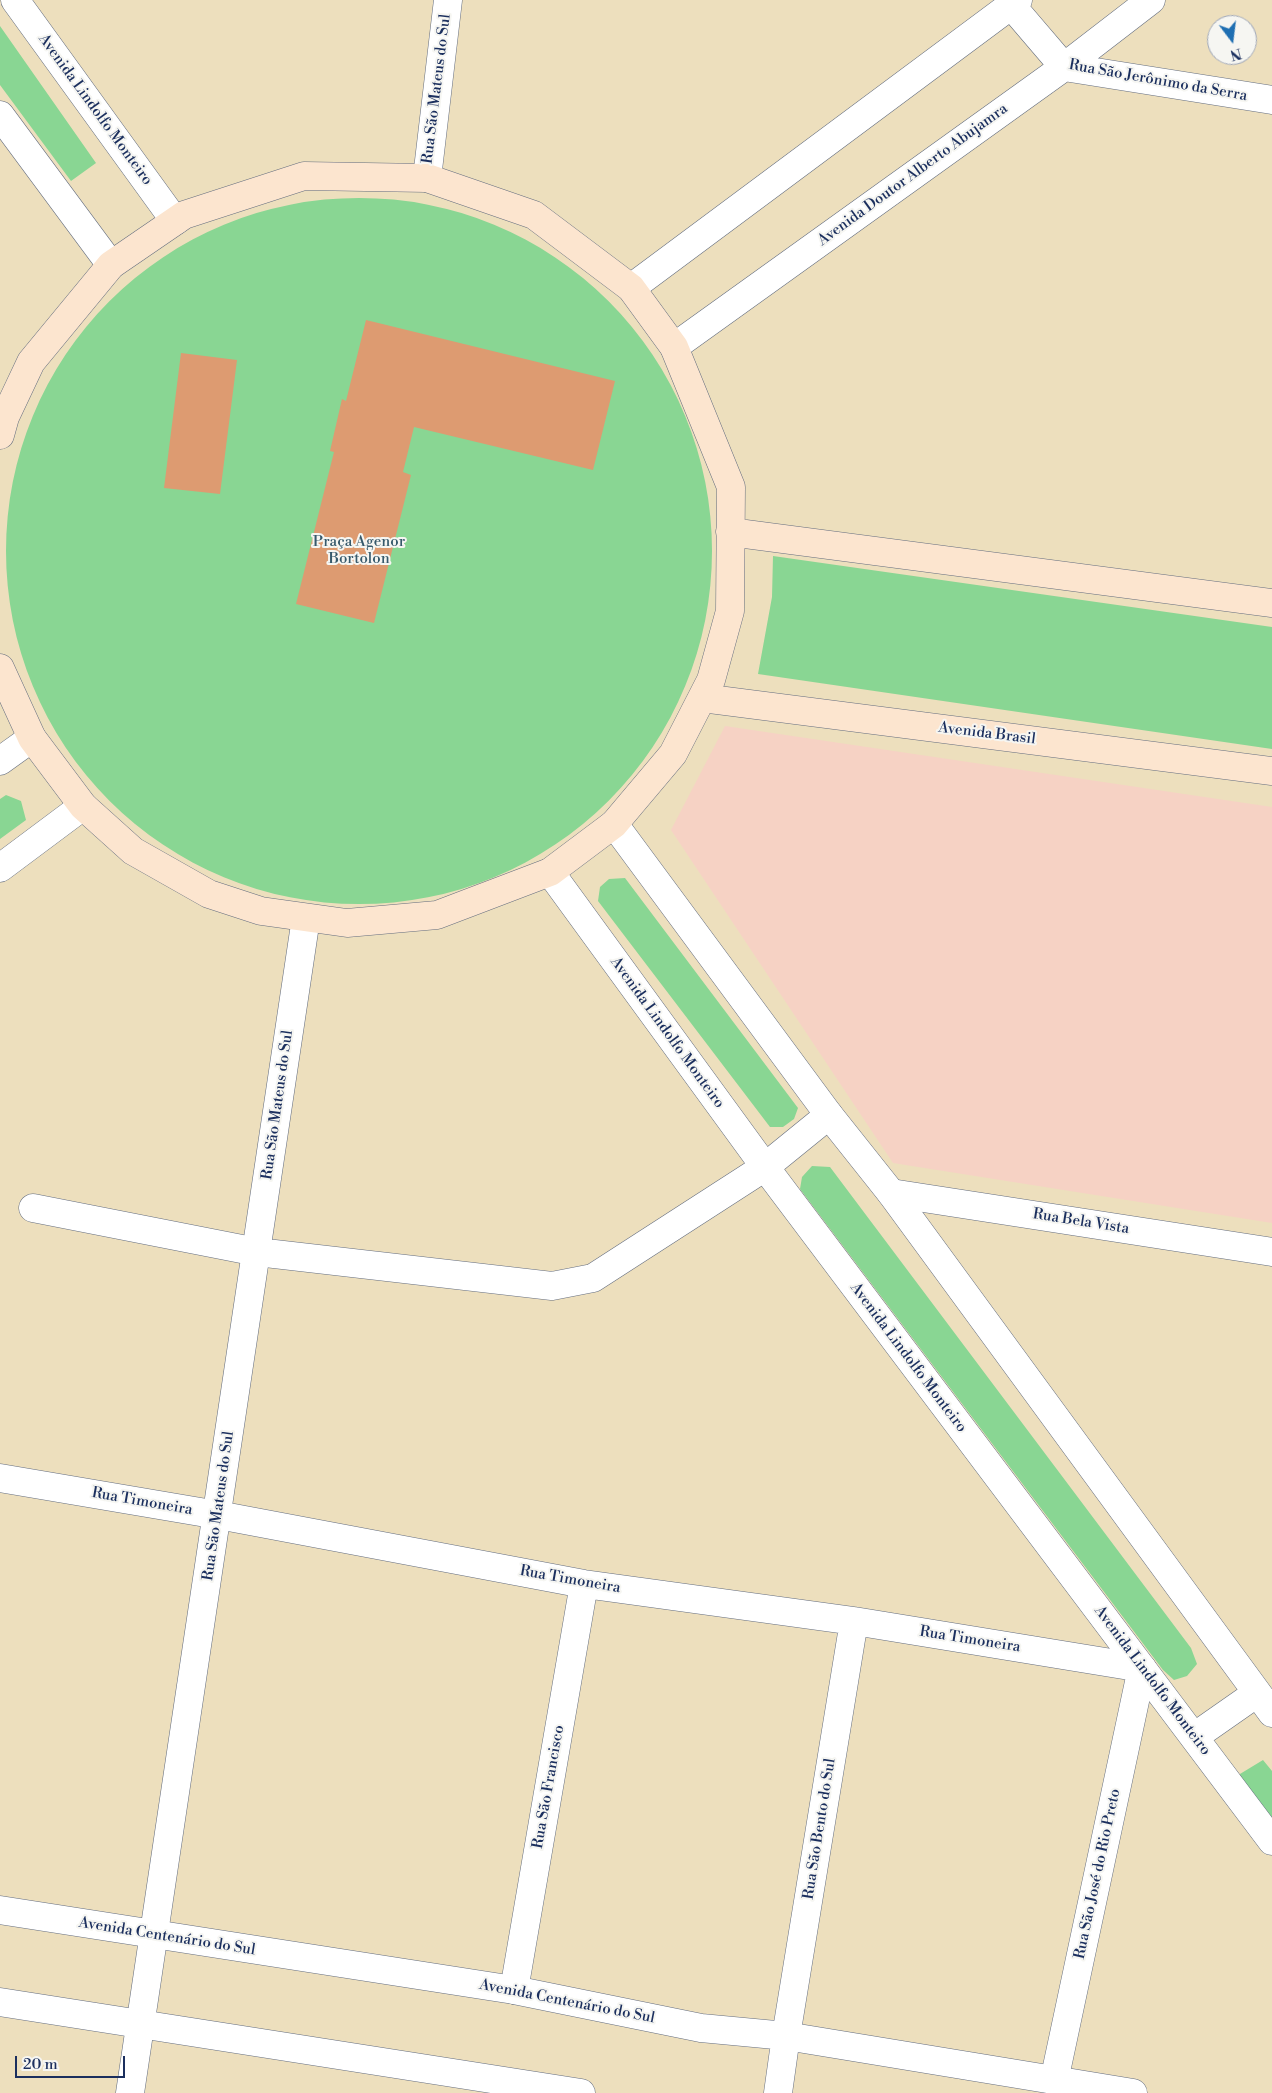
<!DOCTYPE html>
<html>
<head>
<meta charset="utf-8">
<style>
  body { margin:0 }
  #map { position:relative; width:1272px; height:2093px; overflow:hidden; background:#eddfbd; font-family:"Libre Bodoni",serif }
  canvas { display:block }
  .north { position:absolute; left:1207px; top:15px; width:50px; height:50px; box-sizing:border-box; background:#f6f6f2; border:1px solid #9ea6b7; border-radius:50%; rotate:165deg; font-size:14px; font-weight:700; line-height:20px; text-align:center; color:#1b2f5e }
  .north::after { content:''; display:block; margin:auto; width:18px; height:22px; background:#1f6fb2; clip-path:polygon(50% 0,100% 100%,50% 72%,0 100%) }
  .scale { position:absolute; left:15px; top:2056px; width:110px; height:22px; box-sizing:border-box; border:2px solid #1b2f5e; border-top:0; padding-left:6px; font-size:15px; line-height:18px; white-space:nowrap; color:#1b2f5e; -webkit-text-stroke:4px #f6f6f2; paint-order:stroke }
</style>
</head>
<body>
<div id="map">
<canvas width="1272" height="2093"></canvas>
<div class="north">N</div>
<div class="scale">20 m</div>
</div>
<script>
const c = document.querySelector('canvas').getContext('2d');
c.lineJoin = 'round';
function fill(path, color) { c.fillStyle = color; c.fill(path, 'evenodd'); }
const poly = rows => new Path2D(rows.map(r => 'M' + r).join(''));
function strokePath(path, color, width, dash) { c.strokeStyle = color; c.lineWidth = width; c.lineCap = dash ? 'butt' : 'round'; c.setLineDash(dash || []); c.stroke(path); }
function write(font, color, halo, rows, align = 'center') {
  c.font = font + ' "Libre Bodoni",serif'; c.lineWidth = 4; c.setLineDash([]); c.textBaseline = 'middle'; c.strokeStyle = halo; c.fillStyle = color; for (const [text, x, y, turn = 0] of rows) {
    c.save(); c.translate(x, y); c.rotate((+turn || 0) * Math.PI / 180); c.textAlign = isNaN(turn) ? turn : align; if (halo) c.strokeText(text, 0, 0); c.fillText(text, 0, 0); c.restore();
  }
}
const built = poly([
  [725,726,1272,807,1272,1223,893,1163,671,830]
]);
const green = poly([
  [0,26,96,163,71,181,0,85],
  '6 551a353 353 0 1 1 706 0a353 353 0 1 1-706 0Z',
  [773,556,1272,627,1272,749,758,674,772,597],
  [6,795,21,801,26,820,0,839,0,799],
  [625,878,798,1108,794,1119,783,1127,770,1127,598,901,600,887,609,879],
  [812,1166,830,1167,1191,1648,1197,1664,1187,1676,1174,1680,1163,1670,800,1189,802,1177],
  [1263,1760,1272,1771,1272,1825,1235,1777]
]);
const building = poly([
  [366,320,615,381,593,470,414,427,403,472,411,475,374,623,296,604,334,452,330,451,342,399,346,401],
  [181,353,237,360,220,494,164,488]
]);
const minor = poly([
  [1011,5,1064,67,1272,100],
  [427,178,448,0],
  [631,288,1018,0],
  [674,347,1064,67,1151,0],
  [891,1193,1272,1252],
  [33,1208,257,1252,552,1286,593,1278,765,1167,829,1115],
  [0,1478,218,1515,584,1584,854,1621,1142,1668,1054,2081],
  [514,1990,584,1584],
  [786,2036,854,1621],
  [130,2093,306,918]
]);
const tertiary = poly([
  [15,0,175,221],
  [0,115,111,265],
  [0,761,32,738],
  [614,824,829,1115,891,1193,1272,1713],
  [0,868,83,806],
  [550,872,765,1167,1272,1841],
  [1194,1737,1257,1693],
  [0,1910,514,1990,701,2028,786,2036,1133,2093],
  [0,2002,581,2093],
  [778,2093,786,2036]
]);
const secondary = poly([
  [0,435,5,417,31,362,111,265,184,215,304,176,427,178,534,215,631,288,674,347,731,487,730,611,711,680,673,754,614,824,550,872,437,915,347,923,261,911,209,894,133,851,83,806,32,738,0,668],
  [730,532,1272,603],
  [702,698,1272,771]
]);
const streetNames = [
  ["Rua São Jerônimo da Serra",1158,81,10],
  ["Rua São Mateus do Sul",437,89,-83],
  ["Avenida Lindolfo Monteiro",95,110,54],
  ["Avenida Doutor Alberto Abujamra",913,175,-36],
  ["Avenida Brasil",987,734,7],
  ["Avenida Lindolfo Monteiro",667,1033,54],
  ["Rua São Mateus do Sul",278,1105,-82],
  ["Rua Bela Vista",1081,1222,9],
  ["Avenida Lindolfo Monteiro",908,1358,53],
  ["Rua Timoneira",142,1502,10],
  ["Rua São Mateus do Sul",219,1506,-82],
  ["Rua Timoneira",570,1580,10],
  ["Rua Timoneira",970,1640,9],
  ["Avenida Lindolfo Monteiro",1152,1681,53],
  ["Rua São Francisco",549,1787,-80],
  ["Rua São Bento do Sul",820,1829,-81],
  ["Rua São José do Rio Preto",1098,1874,-78],
  ["Avenida Centenário do Sul",167,1937,9],
  ["Avenida Centenário do Sul",567,2002,11]
];
const parkNames = [
  ["Praça Agenor",359,542],
  ["Bortolon",359,559]
];
fill(built, '#f6d2c4');
fill(green, '#89d693');
fill(building, '#dd9b71');
strokePath(minor, '#646d7f', 29);
strokePath(tertiary, '#646d7f', 29);
strokePath(secondary, '#646d7f', 29);
strokePath(minor, '#fff', 28);
strokePath(tertiary, '#fff', 28);
strokePath(secondary, '#fce5cf', 28);
write('15px', '#1b2f5e', '#f6f6f2', streetNames);
write('15px', '#36596b', '#f6f6f2', parkNames);
</script>
</body>
</html>
